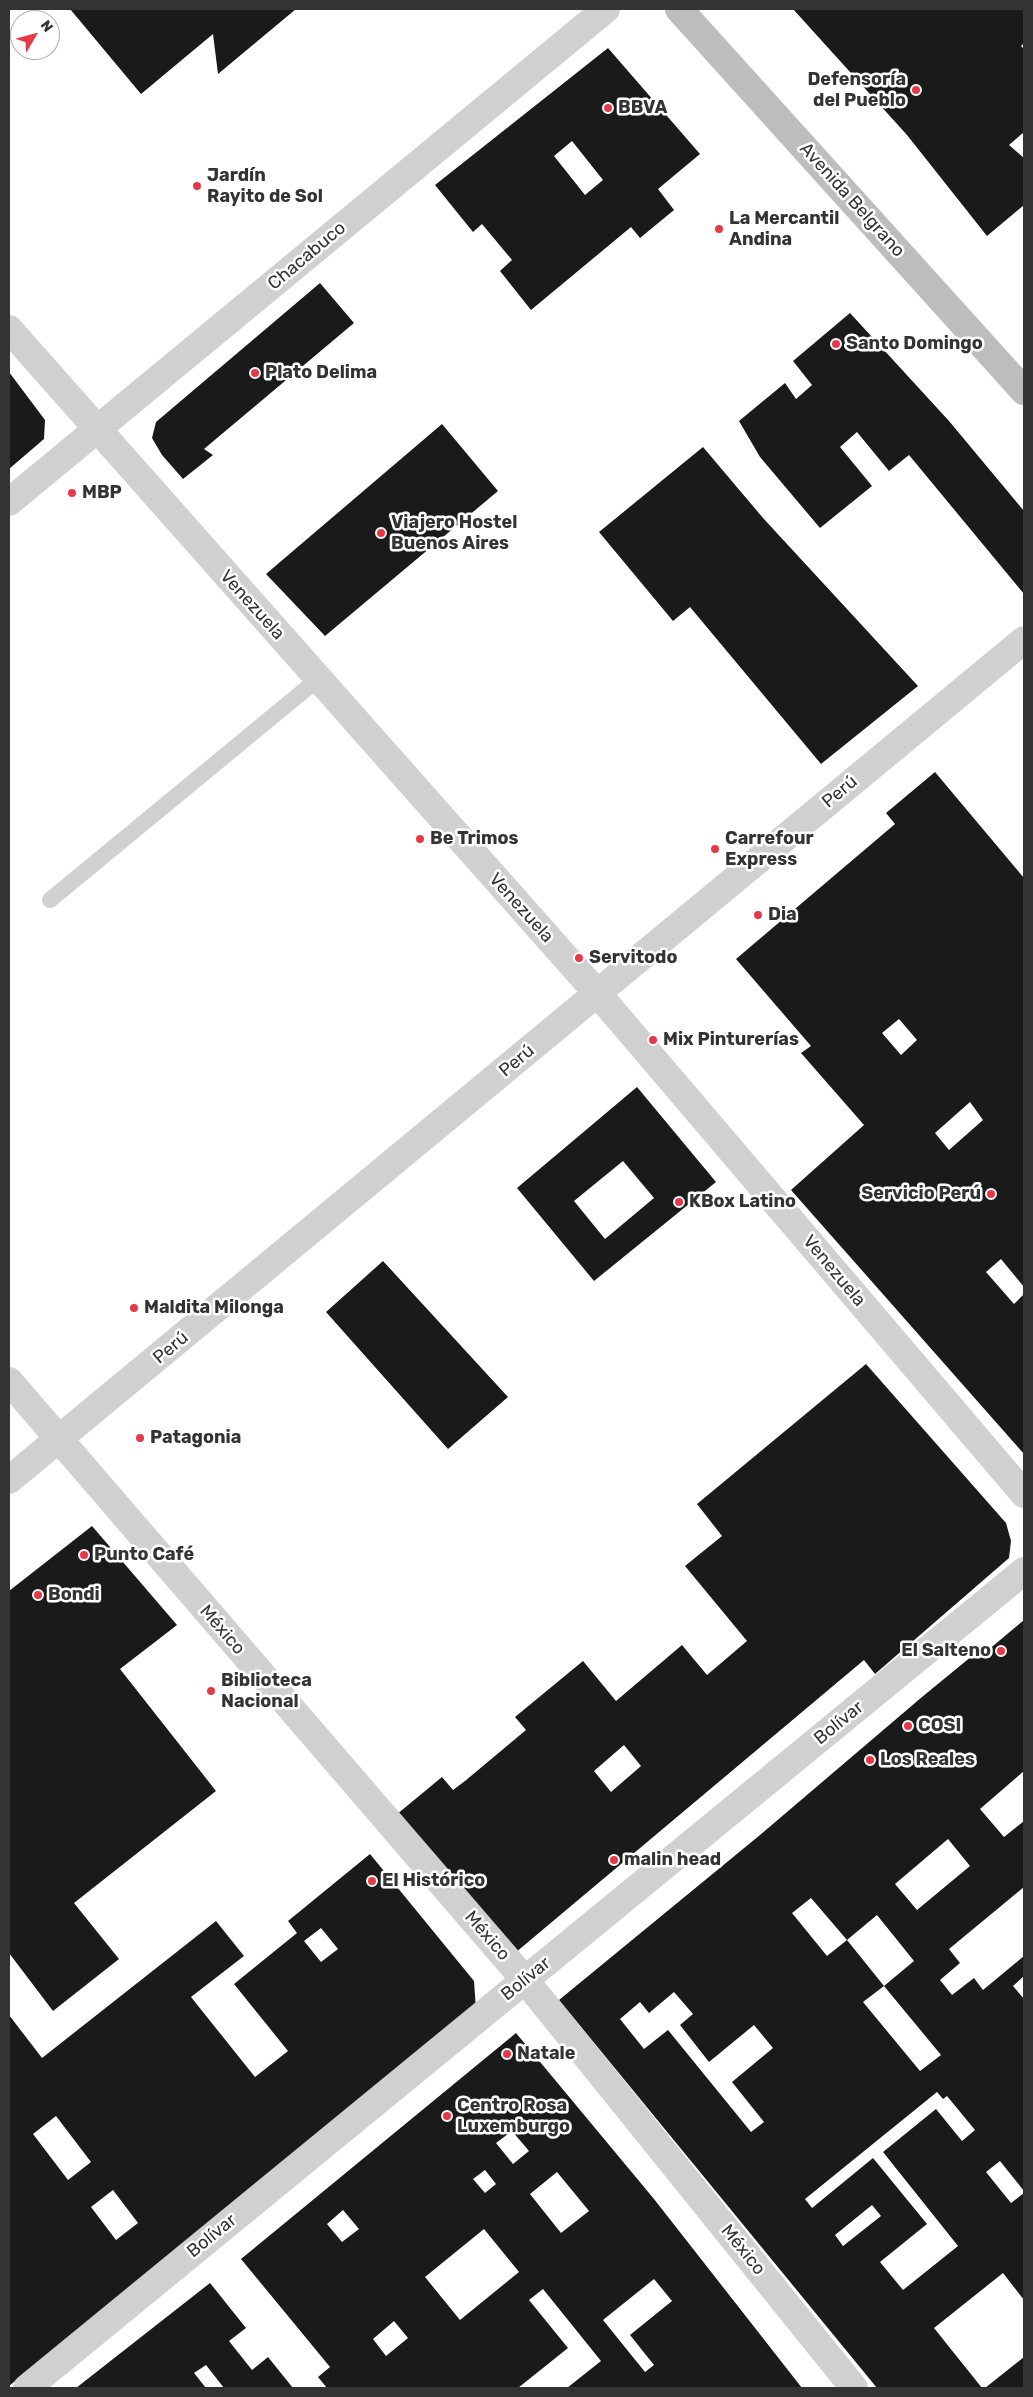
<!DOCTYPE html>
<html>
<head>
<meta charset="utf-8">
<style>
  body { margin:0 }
  #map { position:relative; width:1033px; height:2397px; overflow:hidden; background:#fff; font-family:Rubik,sans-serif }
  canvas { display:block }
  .frame { position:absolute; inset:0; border:10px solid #333; pointer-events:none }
  .north { position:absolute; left:10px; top:10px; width:50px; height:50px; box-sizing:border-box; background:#fff; border:1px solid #adadad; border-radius:50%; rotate:53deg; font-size:14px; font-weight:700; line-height:20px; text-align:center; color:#333 }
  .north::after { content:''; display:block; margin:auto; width:18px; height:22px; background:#e63946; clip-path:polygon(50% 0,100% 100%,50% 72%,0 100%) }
</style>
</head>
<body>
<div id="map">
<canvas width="1033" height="2397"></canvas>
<div class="frame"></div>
<div class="north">N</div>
</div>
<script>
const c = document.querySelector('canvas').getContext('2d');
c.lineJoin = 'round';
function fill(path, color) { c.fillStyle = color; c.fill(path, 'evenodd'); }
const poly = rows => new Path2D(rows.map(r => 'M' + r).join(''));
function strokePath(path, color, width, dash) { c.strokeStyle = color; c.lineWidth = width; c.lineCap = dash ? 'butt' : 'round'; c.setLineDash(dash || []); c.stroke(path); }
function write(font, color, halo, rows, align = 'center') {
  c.font = font + ' Rubik,sans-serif'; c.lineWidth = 5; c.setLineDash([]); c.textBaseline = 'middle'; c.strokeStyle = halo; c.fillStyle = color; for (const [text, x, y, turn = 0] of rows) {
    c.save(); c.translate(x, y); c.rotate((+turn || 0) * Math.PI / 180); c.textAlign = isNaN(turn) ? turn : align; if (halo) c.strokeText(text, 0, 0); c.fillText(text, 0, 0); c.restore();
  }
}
const building = poly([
  [70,9,296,9,218,74,213,34,141,94],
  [793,9,1024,9,1024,43,1021,46,1024,49,1024,132,1009,145,1024,158,1024,205,987,236,907,135],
  [608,48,700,154,658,189,674,210,640,238,631,227,531,310,500,271,512,260,482,224,473,232,435,185],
  [572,141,603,180,585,195,554,156],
  [320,283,354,323,204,449,213,455,183,479,162,455,152,438,156,422],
  [850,313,949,421,1024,511,1024,594,909,455,889,471,857,432,840,447,872,486,820,528,760,457,739,421,785,383,796,399,812,385,793,361],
  [9,372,45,420,44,439,9,469],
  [442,424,498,491,325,636,266,574],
  [703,447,763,518,918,686,821,764,690,607,673,621,599,532],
  [935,772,1024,878,1024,1287,1001,1259,986,1272,1014,1304,1024,1294,1024,1454,791,1190,864,1125,801,1053,811,1046,736,959,895,824,886,813],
  [899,1019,917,1040,901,1055,882,1033],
  [970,1102,983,1120,949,1150,935,1133],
  [637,1087,716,1182,594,1281,517,1188],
  [623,1161,654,1198,605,1239,574,1201],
  [383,1261,508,1397,448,1449,326,1312],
  [866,1364,1006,1523,1011,1541,1009,1558,875,1674,864,1660,515,1953,396,1815,442,1777,453,1790,465,1781,526,1730,515,1717,583,1661,616,1701,682,1645,707,1675,747,1641,685,1566,722,1536,697,1504],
  [624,1745,641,1766,611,1792,594,1771],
  [92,1526,177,1625,120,1669,216,1791,74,1903,119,1959,53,2011,9,1953,9,1591],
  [1024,1620,1024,1771,980,1809,1004,1837,1024,1821,1024,1887,949,1949,960,1963,940,1980,952,1995,974,1978,983,1990,1024,1956,1024,1976,1013,1986,1024,1999,1024,2191,1000,2161,986,2172,1011,2203,1024,2193,1024,2300,1003,2273,934,2328,982,2388,877,2388,559,2000,760,1835,922,1697,983,1647,987,1651],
  [948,1839,970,1866,917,1910,895,1884],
  [811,1898,847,1940,877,1915,914,1961,884,1986,847,1940,827,1956,792,1913],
  [884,1986,941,2055,920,2071,863,2002],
  [674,1992,693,2014,680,2025,709,2062,754,2025,773,2048,732,2082,764,2122,751,2132,668,2030,644,2049,620,2019,640,2002,649,2013],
  [937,2092,943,2099,947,2096,975,2130,962,2141,936,2109,883,2152,958,2246,903,2290,880,2262,927,2224,873,2158,812,2208,805,2199],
  [872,2205,881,2216,843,2246,835,2235],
  [370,1854,474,1981,476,2009,9,2386,9,2015,42,2058,216,1921,244,1956,191,1997,255,2077,288,2051,234,1984,297,1933,288,1921],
  [321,1928,338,1949,321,1962,304,1941],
  [56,2116,91,2162,68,2180,33,2134],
  [113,2190,138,2223,116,2240,91,2207],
  [516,2033,654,2199,802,2388,567,2388,601,2361,543,2289,529,2300,568,2348,518,2388,327,2388,318,2377,330,2367,241,2259],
  [512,2131,529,2151,513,2164,496,2143],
  [485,2170,496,2184,485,2193,473,2179],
  [557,2172,589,2211,561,2233,530,2194],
  [343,2210,359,2229,342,2242,327,2224],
  [484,2229,519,2272,460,2320,425,2277],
  [654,2279,672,2301,630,2335,654,2365,645,2372,603,2320],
  [394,2321,408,2338,386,2356,373,2339],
  [210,2283,246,2328,229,2341,252,2370,268,2357,293,2388,224,2388,206,2365,194,2373,206,2388,76,2388],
  [1024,2357,1024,2388,985,2388]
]);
const service = poly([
  [50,900,318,679]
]);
const minor = poly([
  [9,329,598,994,1024,1494],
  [9,502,606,9],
  [9,1381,525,1980,854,2388],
  [9,1480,1024,640],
  [27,2388,1024,1571]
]);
const secondary = poly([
  [679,9,1024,391]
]);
const markers = [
  [916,90,5,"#e63946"],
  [608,108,5,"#e63946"],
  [197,186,5,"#e63946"],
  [719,229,5,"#e63946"],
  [836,344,5,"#e63946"],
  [255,373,5,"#e63946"],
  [72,493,5,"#e63946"],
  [381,533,5,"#e63946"],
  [420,839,5,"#e63946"],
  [715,849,5,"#e63946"],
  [758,915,5,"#e63946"],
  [579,958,5,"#e63946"],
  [653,1040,5,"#e63946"],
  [991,1194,5,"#e63946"],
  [679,1202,5,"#e63946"],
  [134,1308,5,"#e63946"],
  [140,1438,5,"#e63946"],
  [84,1555,5,"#e63946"],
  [38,1595,5,"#e63946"],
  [1001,1651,5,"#e63946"],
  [211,1691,5,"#e63946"],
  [908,1726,5,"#e63946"],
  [870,1760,5,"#e63946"],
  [614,1860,5,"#e63946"],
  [372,1881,5,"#e63946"],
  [507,2054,5,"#e63946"],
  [447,2116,5,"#e63946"]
];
const poiNames = [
  ["Defensoría",906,80,"right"],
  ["del Pueblo",906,101,"right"],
  ["BBVA",618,108],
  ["Jardín",207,176],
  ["Rayito de Sol",207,197],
  ["La Mercantil",729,219],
  ["Andina",729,240],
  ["Santo Domingo",846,344],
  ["Plato Delima",265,373],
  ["MBP",82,493],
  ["Viajero Hostel",391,523],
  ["Buenos Aires",391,544],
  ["Be Trimos",430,839],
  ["Carrefour",725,839],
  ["Express",725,860],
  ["Dia",768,915],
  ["Servitodo",589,958],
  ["Mix Pinturerías",663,1040],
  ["Servicio Perú",981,1194,"right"],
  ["KBox Latino",689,1202],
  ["Maldita Milonga",144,1308],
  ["Patagonia",150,1438],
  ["Punto Café",94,1555],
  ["Bondi",48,1595],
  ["El Salteno",991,1651,"right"],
  ["Biblioteca",221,1681],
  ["Nacional",221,1702],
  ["COSI",918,1726],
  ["Los Reales",880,1760],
  ["malin head",624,1860],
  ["El Histórico",382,1881],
  ["Natale",517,2054],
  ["Centro Rosa",457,2106],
  ["Luxemburgo",457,2127]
];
const streetNames = [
  ["Avenida Belgrano",852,200,48],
  ["Chacabuco",307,256,-40],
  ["Venezuela",252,605,48],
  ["Perú",840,792,-40],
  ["Venezuela",521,908,48],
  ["Perú",517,1061,-40],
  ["Venezuela",834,1271,50],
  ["Perú",171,1348,-40],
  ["México",222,1630,49],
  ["Bolívar",839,1723,-39],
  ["México",487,1936,49],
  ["Bolívar",526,1979,-39],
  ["Bolívar",212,2236,-39],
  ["México",743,2250,51]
];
fill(building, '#1a1a1a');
strokePath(service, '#d0d0d0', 16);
strokePath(minor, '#d0d0d0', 28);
strokePath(secondary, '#bdbdbd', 28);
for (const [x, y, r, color] of markers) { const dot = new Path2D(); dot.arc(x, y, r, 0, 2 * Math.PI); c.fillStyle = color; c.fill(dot); strokePath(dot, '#fff', 2); }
write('bold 18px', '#333', '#fff', poiNames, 'left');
write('18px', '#333', '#fff', streetNames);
</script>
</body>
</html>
